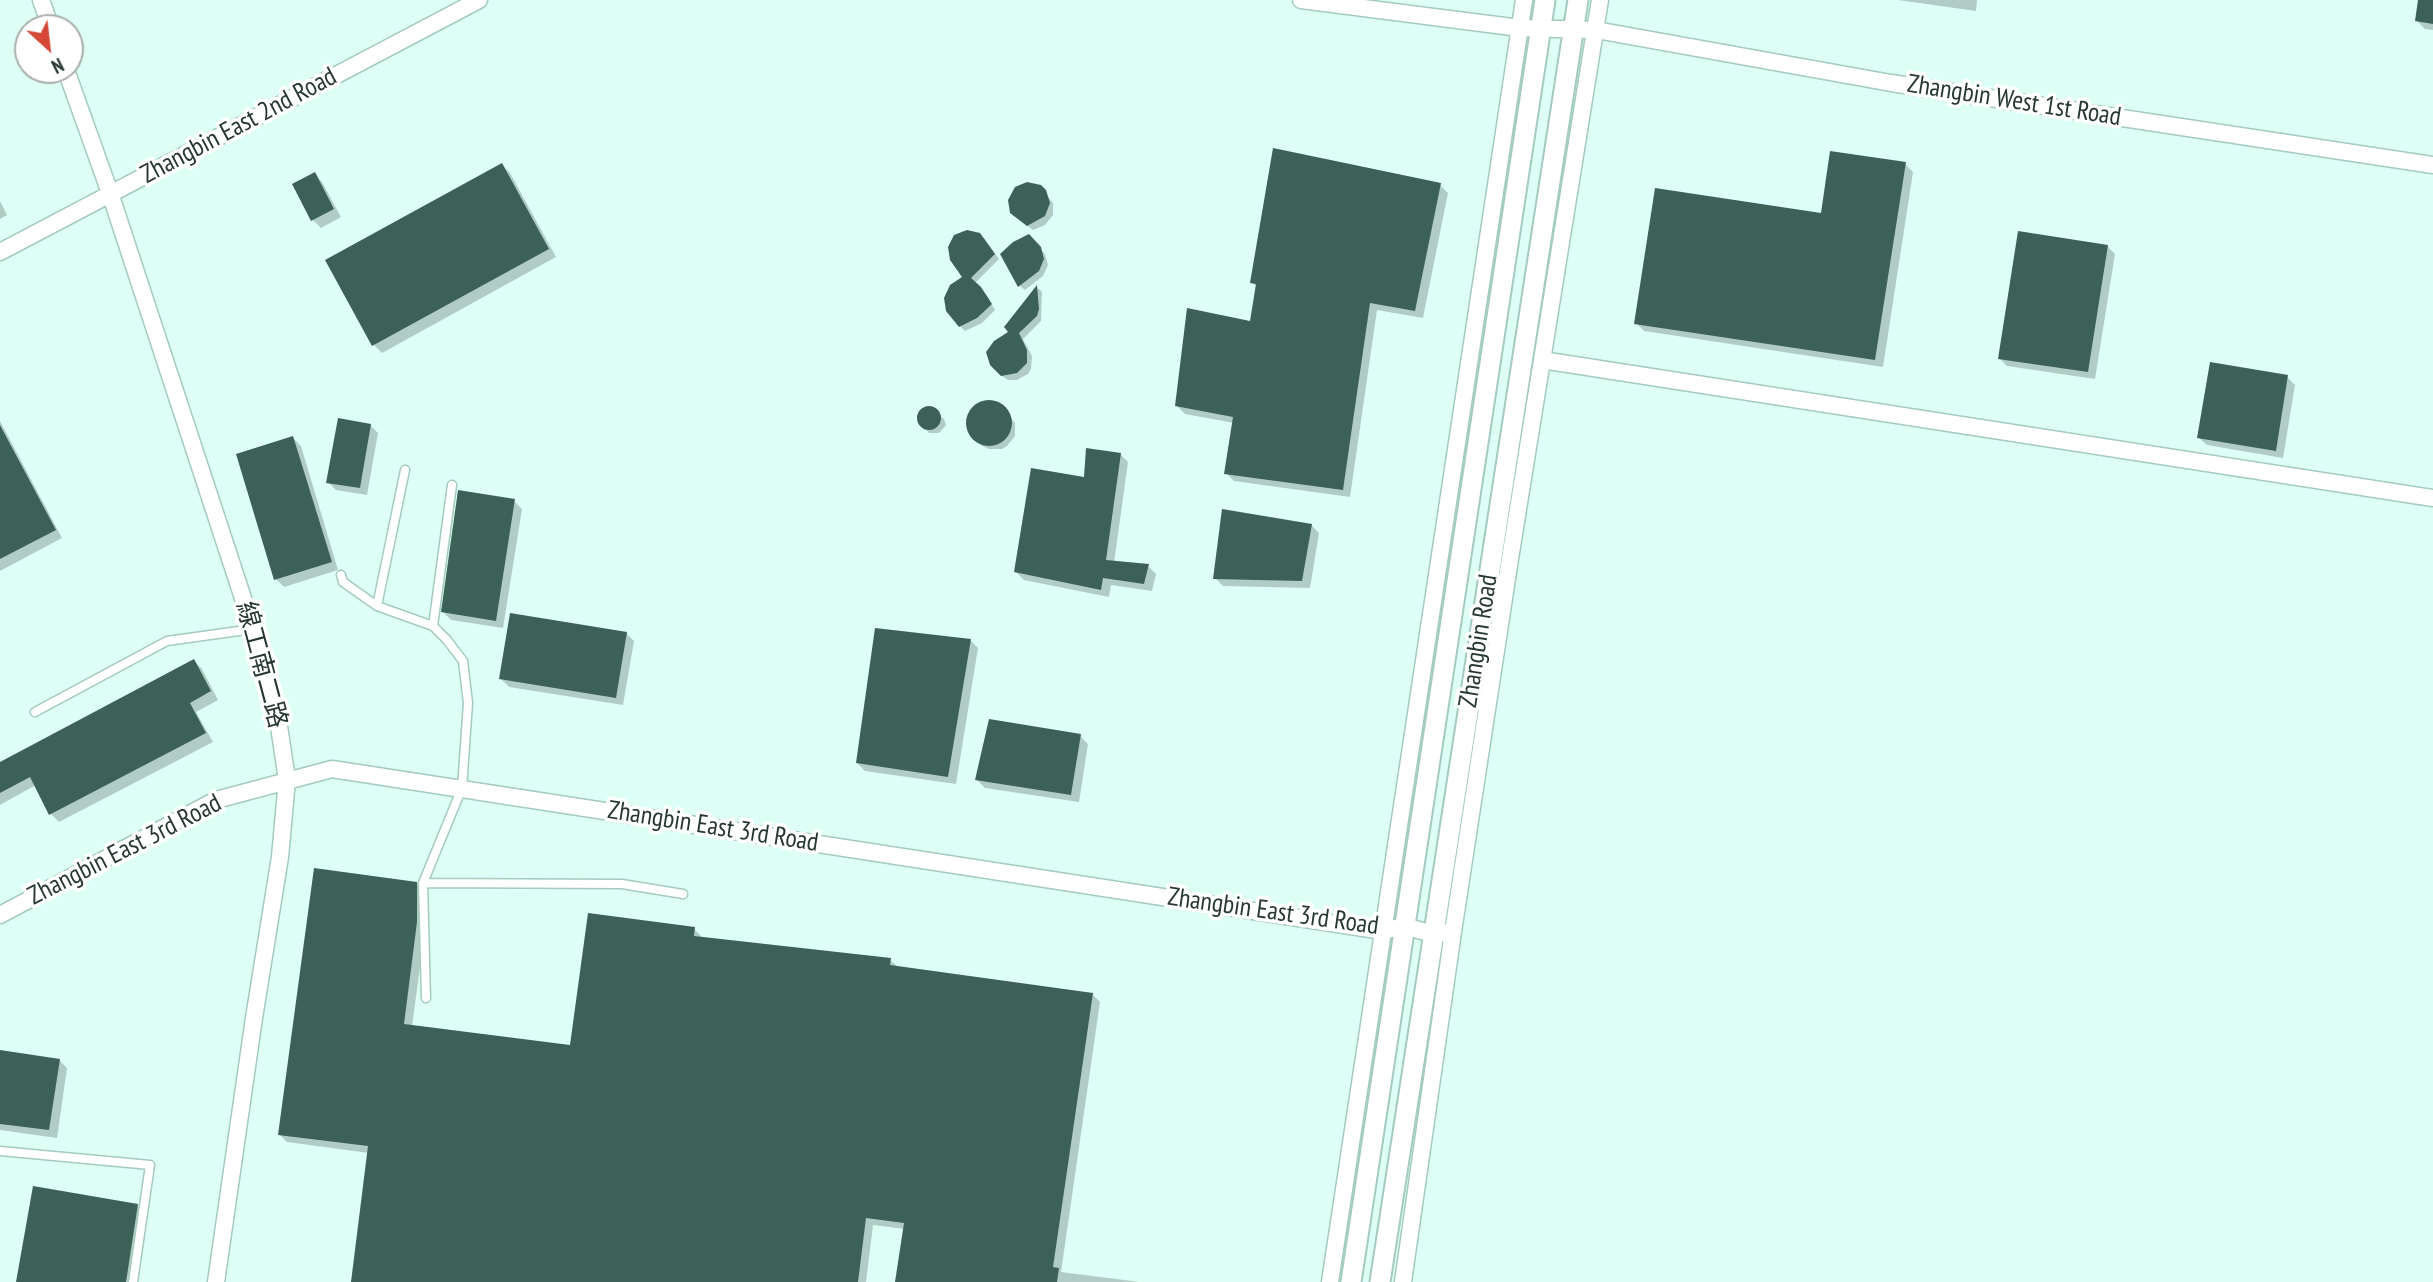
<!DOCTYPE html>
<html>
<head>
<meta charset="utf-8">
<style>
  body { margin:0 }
  #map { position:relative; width:2433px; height:1282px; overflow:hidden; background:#defff5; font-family:"PT Sans Narrow",sans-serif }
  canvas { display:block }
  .north { position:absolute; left:14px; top:14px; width:70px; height:70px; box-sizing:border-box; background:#fff; border:2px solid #a9afad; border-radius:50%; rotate:153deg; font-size:19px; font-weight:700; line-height:28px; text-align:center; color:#273732 }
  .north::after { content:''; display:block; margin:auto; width:24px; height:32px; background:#d54838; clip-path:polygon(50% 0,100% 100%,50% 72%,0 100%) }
</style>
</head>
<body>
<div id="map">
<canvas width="2433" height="1282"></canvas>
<div class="north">N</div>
</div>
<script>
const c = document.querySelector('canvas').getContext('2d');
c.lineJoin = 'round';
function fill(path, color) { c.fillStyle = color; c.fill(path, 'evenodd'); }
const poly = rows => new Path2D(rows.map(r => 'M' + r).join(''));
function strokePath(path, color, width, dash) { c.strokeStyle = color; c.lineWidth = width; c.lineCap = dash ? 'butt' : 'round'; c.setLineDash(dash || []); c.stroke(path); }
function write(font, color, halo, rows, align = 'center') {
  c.font = font + ' "PT Sans Narrow","Noto Sans TC",sans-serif'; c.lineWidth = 7; c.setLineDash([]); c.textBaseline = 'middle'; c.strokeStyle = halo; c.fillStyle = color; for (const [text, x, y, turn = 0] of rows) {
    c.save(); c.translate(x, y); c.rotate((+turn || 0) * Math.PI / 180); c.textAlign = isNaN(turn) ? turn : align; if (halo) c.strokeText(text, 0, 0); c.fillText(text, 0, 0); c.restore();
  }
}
const shadow = poly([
  [1898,0,1977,0,1976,11],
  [2420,0,2433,0,2433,30,2425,29,2417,21],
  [1905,164,1913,172,1883,367,1644,331,1636,323],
  [502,165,510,173,556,257,382,353,374,345],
  [314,174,322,182,341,217,321,228,313,220],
  [1440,185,1448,193,1423,318,1377,310,1350,497,1234,481,1226,473,1234,423,1185,414,1177,406,1251,323,1257,287,1252,282],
  [1045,193,1053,203,1053,215,1045,225,1033,230,1018,218],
  [0,201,7,215,0,219],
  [1028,236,1045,254,1048,265,1043,276,1025,290,1020,286],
  [984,238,999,259,974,284,986,294,995,310,982,323,965,331,960,326,964,277],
  [2107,246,2115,254,2095,379,2007,366,1999,358],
  [1038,288,1042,292,1041,321,1023,339,1032,356,1031,369,1028,374,1017,380,1008,380,1001,375,1010,333,1007,328],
  [2287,377,2295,385,2283,458,2207,445,2199,438],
  [987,402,1001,406,1015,423,1015,436,1007,446,1002,449,989,449,982,446,968,428,970,414,974,408],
  [929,408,944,419,946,425,939,433,929,433,919,422,919,415,923,410],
  [0,421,62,538,0,571],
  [370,425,378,433,367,495,336,490,328,482],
  [293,438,301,446,338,570,284,587,276,579],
  [1120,454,1128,462,1114,563,1148,566,1156,574,1152,591,1111,585,1109,597,1024,580,1016,572],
  [514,501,522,509,503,628,451,620,443,612],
  [1311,525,1319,533,1310,588,1223,586,1215,578],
  [626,633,634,641,623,705,509,687,501,679],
  [970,640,978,648,956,784,865,771,857,763],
  [194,661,202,669,218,700,196,712,213,742,59,822,51,814,36,785,0,805,0,764],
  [1080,736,1088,744,1079,802,985,788,977,780],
  [416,883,424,892,425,931,412,1026,572,1047,694,929,702,937,890,960,898,967,1092,994,1100,1002,1061,1272,1140,1282,897,1282,905,1229,873,1225,866,1282,353,1282,369,1153,287,1142,279,1134],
  [0,1052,59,1060,67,1068,57,1138,0,1130],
  [137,1206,145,1214,134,1282,18,1282]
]);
const building = poly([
  [2418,0,2433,0,2433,24,2415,21],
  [1273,148,1441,183,1415,311,1370,303,1343,490,1224,474,1233,417,1175,406,1187,308,1250,321,1256,284,1250,283],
  [1830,151,1906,162,1875,360,1634,324,1655,188,1821,213],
  [502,163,549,249,372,346,325,260],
  [315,172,334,209,311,221,292,184],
  [1027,182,1041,185,1046,190,1050,203,1045,216,1027,226,1010,213,1008,200,1015,187],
  [967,230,980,233,995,254,971,278,981,287,992,304,977,318,959,327,946,311,944,298,950,285,962,277,950,260,948,247,954,235],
  [2018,231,2108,245,2088,372,1998,359],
  [1029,234,1041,247,1044,259,1039,271,1018,287,1000,254,1013,242],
  [1037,285,1039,309,1037,316,1019,333,1027,350,1027,363,1017,373,1001,376,990,365,986,352,994,341,1008,332,1004,327],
  [2210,362,2288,375,2276,451,2197,438],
  '966 423a23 23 0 1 1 46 0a23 23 0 1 1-46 0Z',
  '917 418a12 12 0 1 1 24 0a12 12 0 1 1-24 0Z',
  [338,418,371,424,360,488,326,483],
  [0,425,56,530,0,559],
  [293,436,332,562,274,580,236,454],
  [1086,448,1121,453,1106,560,1149,564,1144,584,1103,578,1101,590,1014,572,1031,468,1084,477],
  [458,490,515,499,496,621,441,612],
  [1222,509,1312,524,1302,581,1213,579],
  [510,613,627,632,616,698,499,679],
  [875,628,971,639,948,777,856,763],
  [194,659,211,691,190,703,206,733,49,815,30,777,0,793,0,762],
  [989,719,1081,734,1071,795,975,780],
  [314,868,417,882,417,922,404,1024,570,1045,588,913,695,927,694,936,891,958,890,965,1093,993,1053,1267,1059,1268,1057,1282,895,1282,904,1223,866,1218,858,1282,351,1282,368,1146,278,1135],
  [0,1050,60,1059,49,1130,0,1124],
  [33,1186,138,1204,126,1282,16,1282]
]);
const service = poly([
  [341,575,343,582,377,606,433,626,447,640,463,661,468,703,462,788,423,883,426,998],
  [377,606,405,470],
  [433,626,452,485],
  [35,712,167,641,253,629],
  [423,883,622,884,683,894],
  [0,1151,150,1165,133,1282]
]);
const minor = poly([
  [41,0,51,28],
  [1301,0,1520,28,1596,30,1891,83,2433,165],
  [66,70,110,193,241,592,276,706,287,780,280,857,254,1018,216,1282],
  [0,252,479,0],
  [1542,360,2433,498],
  [0,915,216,800,332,769,1383,931,1404,926,1433,934,1453,932],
  [1330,1282,1524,0],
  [1403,1282,1453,932,1510,559,1600,0]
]);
const tertiary = poly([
  [1351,1282,1545,0],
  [1380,1282,1578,0]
]);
const streetNames = [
  ["Zhangbin West 1st Road",2014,101,9],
  ["Zhangbin East 2nd Road",239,126,-28],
  ["Zhangbin Road",1479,641,-81],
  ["線工南二路",261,665,75],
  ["Zhangbin East 3rd Road",713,827,9],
  ["Zhangbin East 3rd Road",125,850,-27],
  ["Zhangbin East 3rd Road",1273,912,8]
];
fill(shadow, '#0003');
fill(building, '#3c6157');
strokePath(service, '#a3cbbf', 11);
strokePath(minor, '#a3cbbf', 19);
strokePath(tertiary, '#a3cbbf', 23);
strokePath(service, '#fff', 8);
strokePath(minor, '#fff', 16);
strokePath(tertiary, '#fff', 19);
write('26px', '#273732', '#fff', streetNames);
</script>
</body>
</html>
